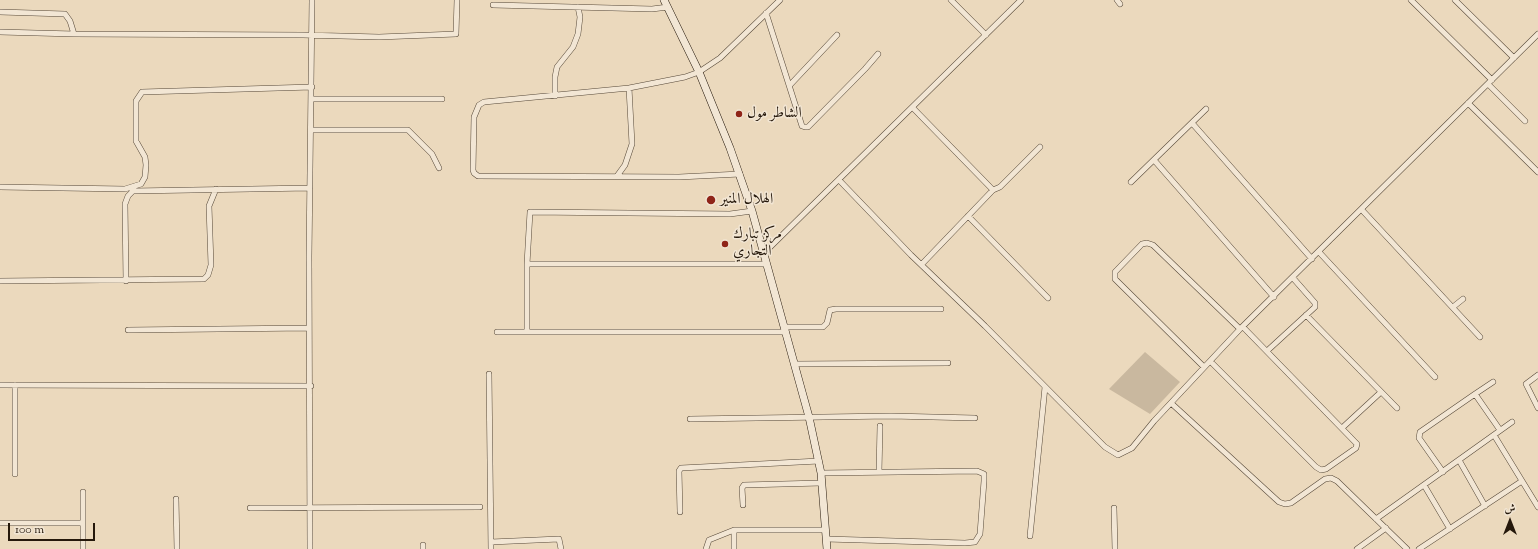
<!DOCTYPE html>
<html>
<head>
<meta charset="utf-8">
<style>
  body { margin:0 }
  #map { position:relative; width:1538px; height:549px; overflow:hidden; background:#ebd9bd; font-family:"Sorts Mill Goudy",Amiri,serif }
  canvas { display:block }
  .north { position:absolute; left:1490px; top:501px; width:40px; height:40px; -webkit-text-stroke:3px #f2e6d4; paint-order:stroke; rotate:0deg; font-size:11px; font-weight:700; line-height:16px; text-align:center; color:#25180b }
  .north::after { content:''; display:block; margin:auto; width:14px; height:18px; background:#25180b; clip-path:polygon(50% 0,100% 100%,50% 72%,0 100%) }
  .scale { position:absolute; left:8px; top:523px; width:87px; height:18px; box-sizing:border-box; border:2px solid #25180b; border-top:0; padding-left:5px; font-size:12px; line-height:14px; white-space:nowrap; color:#25180b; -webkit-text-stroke:3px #f2e6d4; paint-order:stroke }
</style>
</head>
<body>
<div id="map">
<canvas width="1538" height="549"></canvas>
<div class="north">ش</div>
<div class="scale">100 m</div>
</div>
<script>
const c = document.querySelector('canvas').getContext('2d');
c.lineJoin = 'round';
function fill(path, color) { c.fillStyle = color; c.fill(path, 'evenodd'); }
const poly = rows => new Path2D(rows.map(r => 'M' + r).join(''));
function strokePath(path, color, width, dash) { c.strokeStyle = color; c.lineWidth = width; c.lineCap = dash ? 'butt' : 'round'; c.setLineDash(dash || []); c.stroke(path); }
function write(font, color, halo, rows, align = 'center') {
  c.font = font + ' "Sorts Mill Goudy",Amiri,serif'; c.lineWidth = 3; c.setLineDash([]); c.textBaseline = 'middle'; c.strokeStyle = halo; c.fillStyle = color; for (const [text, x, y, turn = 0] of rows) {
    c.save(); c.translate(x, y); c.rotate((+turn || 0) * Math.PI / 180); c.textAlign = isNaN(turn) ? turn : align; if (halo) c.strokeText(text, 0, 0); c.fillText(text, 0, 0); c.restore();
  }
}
const green = poly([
  [1145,352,1180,382,1150,414,1109,389]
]);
const minor = poly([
  [951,0,986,35],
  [1117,0,1120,4],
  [1411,0,1492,80],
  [1455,0,1514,58],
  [493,5,652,9,668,7],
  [0,12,65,14,70,21,74,34,303,35,379,37,456,34,457,0],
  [766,13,802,126,805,127,808,127,865,69,878,54],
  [0,32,74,34],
  [1488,84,1525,121],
  [790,85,837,35],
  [555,96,555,77,557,67,573,47,578,34,580,17,578,7],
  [311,99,442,99],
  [1468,103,1538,172],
  [913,108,993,190],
  [1192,123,1312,259],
  [311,130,408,130,432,154,439,168],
  [1154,160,1274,297],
  [740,174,679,177,478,176,474,173,473,170,474,117,479,105,484,102,629,88,685,77,699,72,720,58,780,0],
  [617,176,625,165,632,144,629,88],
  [839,180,911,255,985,326,1105,447,1118,455,1132,448,1154,421,1240,329,1538,34],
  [1131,182,1206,109],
  [0,187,125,189,141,184,145,177,146,165,145,157,136,141,136,101,142,92,312,87],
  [1362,210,1480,337],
  [968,216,1048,298],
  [1319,252,1435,377],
  [764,253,1021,0],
  [527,264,767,264],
  [922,264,993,190,1000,187,1040,147],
  [0,281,204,279,208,275,211,265,209,206,216,189],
  [126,281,125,204,128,196,133,191,310,188],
  [1453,307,1463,299],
  [1306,315,1397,408],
  [784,327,823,327,827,323,830,310,836,309,941,309],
  [128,330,309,328],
  [527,331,527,264,530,212,730,214,752,211],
  [497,332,786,332],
  [1267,351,1315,307,1315,303,1293,278],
  [1210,361,1316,467,1321,470,1326,469,1356,448,1357,444,1243,327],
  [795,364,948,363],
  [1204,367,1115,279,1115,272,1142,244,1147,243,1153,245,1240,329],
  [489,374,491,549],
  [1538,375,1526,384,1538,408],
  [0,385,311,386],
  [15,385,15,474],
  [1475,394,1493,382],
  [1171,403,1279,502,1285,504,1291,503,1325,479,1331,478,1337,481,1407,549],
  [690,419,891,416,975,418],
  [1342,428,1381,392],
  [1494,435,1538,507],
  [1459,460,1485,506],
  [879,472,880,426],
  [1443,472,1419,438,1420,432,1475,394,1500,430],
  [821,473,977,471,984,474,984,481,980,534,975,542,965,543,826,539],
  [1424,485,1450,529],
  [83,492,83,549],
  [176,499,177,549],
  [743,505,742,488,744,485,821,483],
  [250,508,480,507],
  [1114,508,1115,549],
  [680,512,679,471,681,468,819,461],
  [1376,519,1512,422],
  [0,523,83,523],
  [1030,536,1045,387],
  [491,542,559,539,561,549],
  [423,545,423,549],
  [310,549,309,257,312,0],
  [706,549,709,540,734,530,826,530],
  [734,549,734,530],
  [1357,549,1386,528],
  [1419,549,1522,481]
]);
const secondary = poly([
  [664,0,699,72,730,148,752,211,809,417,821,473,827,549]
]);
const markers = [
  [739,114,4,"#8f2418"],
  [711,200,5,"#8f2418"],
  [725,244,4,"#8f2418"]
];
const poiNames = [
  ["الشاطر مول",747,114],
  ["الهلال المنير",720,200],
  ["مركز تبارك",733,235],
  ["التجاري",733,252]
];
fill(green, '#c9b89f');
strokePath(minor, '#564838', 6);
strokePath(secondary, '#25180b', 8);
strokePath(minor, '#f2e6d4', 5);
strokePath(secondary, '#f2e6d4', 7);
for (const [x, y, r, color] of markers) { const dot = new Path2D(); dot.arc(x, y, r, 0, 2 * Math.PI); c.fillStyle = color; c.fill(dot); strokePath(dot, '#f2e6d4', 1.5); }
write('15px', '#25180b', '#f2e6d4', poiNames, 'left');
</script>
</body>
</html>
